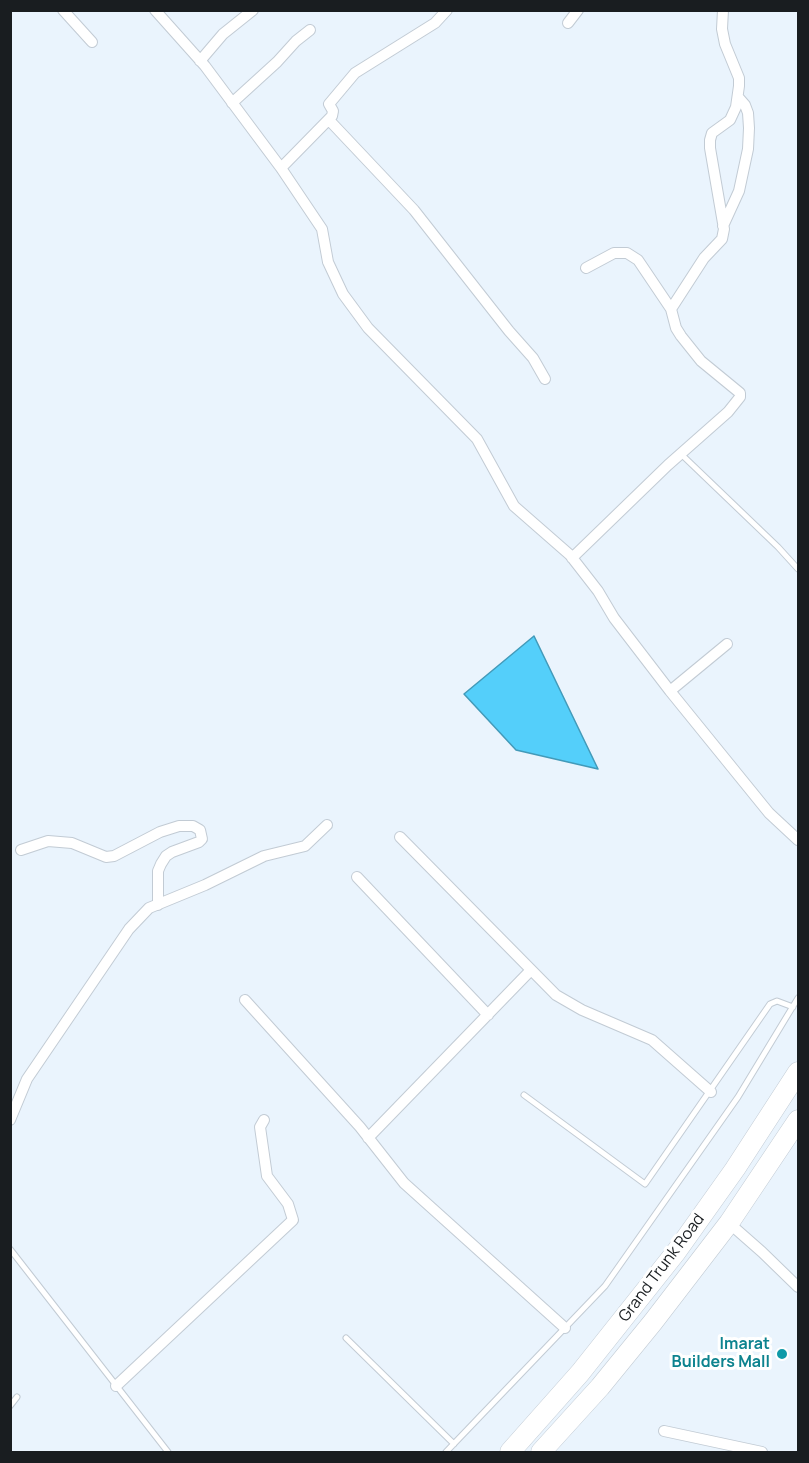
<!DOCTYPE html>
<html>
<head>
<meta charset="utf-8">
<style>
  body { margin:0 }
  #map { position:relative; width:809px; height:1463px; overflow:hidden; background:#eaf4fd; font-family:Manrope,sans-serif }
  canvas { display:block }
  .frame { position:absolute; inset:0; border:12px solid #191d20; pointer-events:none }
</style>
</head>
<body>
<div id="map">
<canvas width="809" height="1463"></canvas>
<div class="frame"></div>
</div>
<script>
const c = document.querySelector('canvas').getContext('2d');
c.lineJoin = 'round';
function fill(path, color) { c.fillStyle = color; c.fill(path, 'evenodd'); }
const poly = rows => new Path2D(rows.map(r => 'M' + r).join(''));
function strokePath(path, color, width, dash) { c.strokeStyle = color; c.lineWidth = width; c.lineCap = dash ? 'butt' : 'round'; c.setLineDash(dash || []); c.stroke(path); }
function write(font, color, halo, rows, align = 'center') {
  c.font = font + ' Manrope,sans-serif'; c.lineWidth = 6; c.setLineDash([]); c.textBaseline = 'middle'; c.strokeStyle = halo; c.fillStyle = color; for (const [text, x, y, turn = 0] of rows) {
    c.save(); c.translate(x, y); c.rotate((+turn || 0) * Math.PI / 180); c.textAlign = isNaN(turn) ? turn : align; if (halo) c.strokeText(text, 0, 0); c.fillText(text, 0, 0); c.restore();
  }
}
const water = poly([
  [534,636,598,769,516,750,464,694,534,636]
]);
const lane = poly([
  [681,454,778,547,798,569],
  [524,1095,645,1184,770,1004,777,1001,793,1007],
  [10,1249,168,1452],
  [346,1338,454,1444],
  [10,1406,17,1397],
  [446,1452,605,1286,738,1097,798,998]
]);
const street = poly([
  [63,10,92,42],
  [155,10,205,66,281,168,322,229,328,262,343,294,368,328,477,439,514,506,570,555,598,591,614,618,670,691,769,813,798,840],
  [568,23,578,10],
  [200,61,223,34,253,10],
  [232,103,277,62,296,41,310,30],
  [329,120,414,210,509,331,533,358,545,379],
  [281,168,332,116,333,111,329,104,355,73,435,23,447,10],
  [723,226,739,191,748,149,749,128,748,113,745,105,738,97],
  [586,268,614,253,627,253,638,260,671,309],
  [572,558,668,465,728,412,740,397,740,393,701,361,681,336,676,328,671,309,704,258,722,239,724,229,710,148,710,140,712,133,730,120,736,107,739,86,739,78,725,44,722,29,723,10],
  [670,691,727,644],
  [400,837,556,995,582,1010,652,1040,711,1092],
  [21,850,48,841,72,843,106,857,114,856,160,832,179,826,193,826,200,830,202,839,199,842,172,852,166,856,161,864,158,871,158,905],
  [357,877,488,1015],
  [245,1000,360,1127,404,1183,565,1328],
  [10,1120,27,1079,129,929,149,908,205,885,264,856,305,846,327,825],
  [368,1138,531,970],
  [729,1223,762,1252,798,1287],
  [116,1386,293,1220,288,1204,267,1176,260,1127,264,1120],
  [664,1431,762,1452]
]);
const highway = poly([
  [510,1452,580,1373,676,1252,735,1169,798,1072],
  [541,1452,600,1387,653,1322,729,1223,798,1120]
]);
const markers = [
  [782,1354,6,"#0f9aa8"]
];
const streetNames = [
  ["Grand Trunk Road",662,1268,-53]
];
const cultureNames = [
  ["Imarat",770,1345],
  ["Builders Mall",770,1363]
];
fill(water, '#54cffa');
strokePath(water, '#429ab9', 1.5);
strokePath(lane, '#c2cbd4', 7);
strokePath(street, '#c2cbd4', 12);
strokePath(highway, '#c2cbd4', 21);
strokePath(lane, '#fff', 5);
strokePath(street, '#fff', 10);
strokePath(highway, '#fff', 20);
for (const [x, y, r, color] of markers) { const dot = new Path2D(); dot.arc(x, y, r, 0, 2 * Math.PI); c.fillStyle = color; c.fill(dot); strokePath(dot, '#fff', 2); }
write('16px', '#191d20', '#fff', streetNames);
write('bold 16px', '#0d838f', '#fff', cultureNames, 'right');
</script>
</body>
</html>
